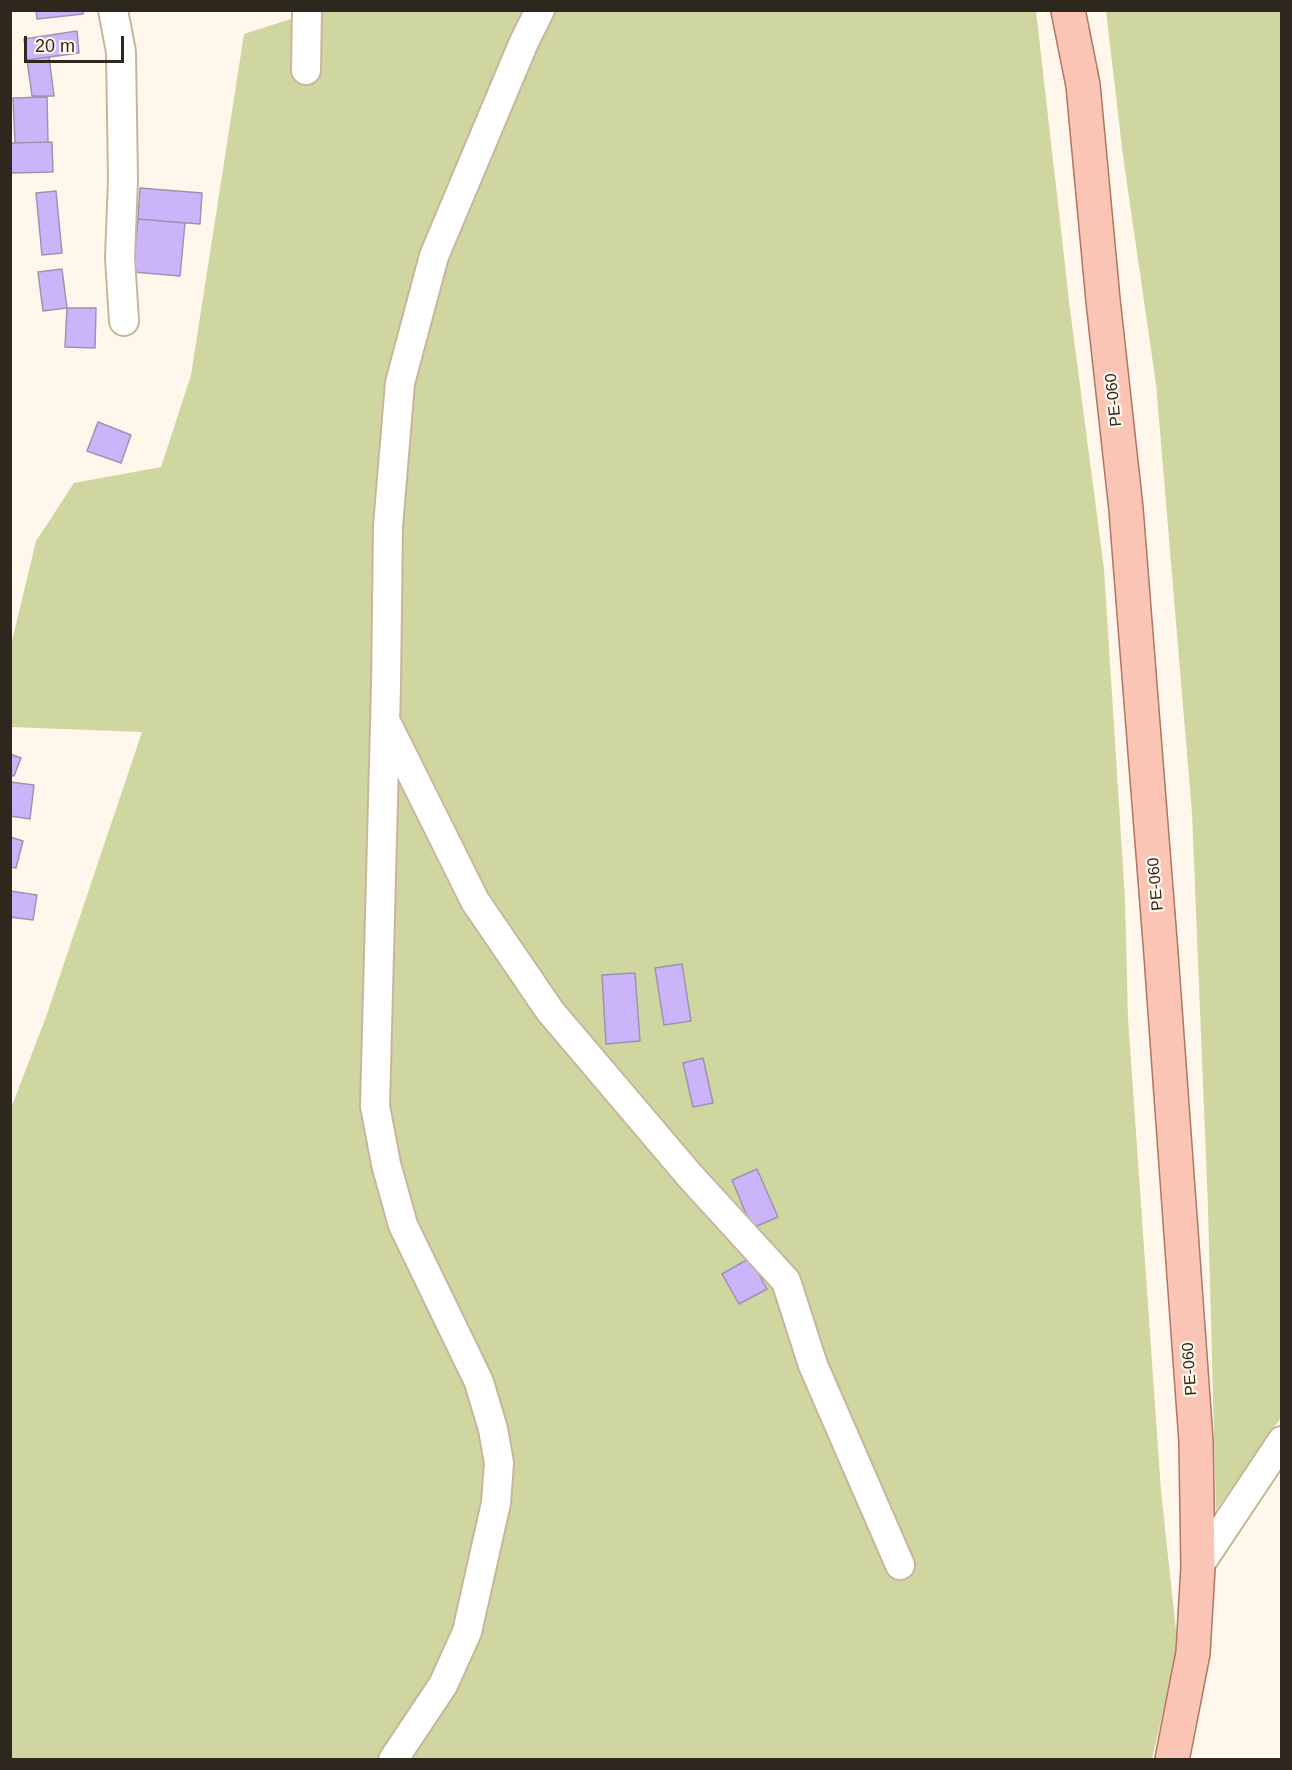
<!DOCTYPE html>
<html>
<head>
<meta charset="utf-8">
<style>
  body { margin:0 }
  #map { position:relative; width:1292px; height:1770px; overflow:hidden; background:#fff7ec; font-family:Arial,sans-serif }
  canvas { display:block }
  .frame { position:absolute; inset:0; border:12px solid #2e271d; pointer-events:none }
  .scale { position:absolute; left:24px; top:36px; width:100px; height:27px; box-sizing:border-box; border:3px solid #2e271d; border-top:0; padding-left:8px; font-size:18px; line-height:21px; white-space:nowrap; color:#2e271d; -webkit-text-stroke:4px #fff7ec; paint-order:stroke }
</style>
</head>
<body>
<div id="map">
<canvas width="1292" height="1770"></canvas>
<div class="frame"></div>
<div class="scale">20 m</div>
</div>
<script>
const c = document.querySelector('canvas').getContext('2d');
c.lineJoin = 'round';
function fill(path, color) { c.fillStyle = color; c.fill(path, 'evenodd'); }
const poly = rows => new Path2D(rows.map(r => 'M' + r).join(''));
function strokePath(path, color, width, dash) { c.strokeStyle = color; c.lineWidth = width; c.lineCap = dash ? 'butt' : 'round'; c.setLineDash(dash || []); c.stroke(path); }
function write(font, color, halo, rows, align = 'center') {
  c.font = font + ' Arial,sans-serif'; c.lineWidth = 4.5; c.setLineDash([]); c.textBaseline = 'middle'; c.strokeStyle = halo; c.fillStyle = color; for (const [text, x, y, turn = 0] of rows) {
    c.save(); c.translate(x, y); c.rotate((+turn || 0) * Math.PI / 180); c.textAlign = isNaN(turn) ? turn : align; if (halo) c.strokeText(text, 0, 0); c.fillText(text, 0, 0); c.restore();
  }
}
const green = poly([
  [319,10,1036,11,1070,309,1104,569,1125,899,1128,1018,1161,1491,1178,1649,1152,1759,11,1759,10,1111,47,1014,142,732,11,727,11,645,36,541,74,483,161,467,191,375,244,34],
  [1106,11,1281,11,1282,1416,1216,1510,1208,1208,1192,813,1156,384,1123,156]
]);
const building = poly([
  [36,10,83,10,83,14,37,19,36,10],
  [77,31,79,53,27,60,24,39,77,31],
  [49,57,54,96,32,96,27,60,49,57],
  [47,97,48,142,15,143,13,98,47,97],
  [52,142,53,172,11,173,11,143,52,142],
  [140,188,202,193,200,224,138,219,140,188],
  [56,191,62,253,42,255,36,193,56,191],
  [138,219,185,223,180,276,133,272,138,219],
  [62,269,67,308,43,311,38,272,62,269],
  [67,308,96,308,95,348,65,347,67,308],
  [98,422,131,435,121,463,87,451,98,422],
  [10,754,21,758,14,776,10,775,10,754],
  [10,782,34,785,30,819,10,816,10,782],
  [10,837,23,841,16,868,10,867,10,837],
  [10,891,37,895,33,920,10,917,10,891],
  [682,964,691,1021,664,1025,655,968,682,964],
  [635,973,640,1041,606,1044,602,975,635,973],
  [703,1058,713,1103,693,1107,683,1063,703,1058],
  [757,1169,778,1217,752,1228,732,1180,757,1169],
  [750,1258,767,1289,739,1304,722,1274,750,1258]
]);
const minor = poly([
  [113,10,121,52,123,180,120,258,124,321],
  [306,70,307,10],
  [388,726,475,901,550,1011,690,1176,786,1281,813,1365,900,1565],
  [1198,1567,1282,1441],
  [393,1760,443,1685,467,1632,496,1503,499,1463,493,1429,479,1382,403,1225,386,1164,375,1106,386,686,388,526,400,383,434,256,524,42,540,10]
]);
const primary = poly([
  [1068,10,1083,85,1103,300,1126,509,1161,954,1196,1441,1198,1567,1193,1653,1172,1760]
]);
const streetNames = [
  ["PE-060",1114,400,-96],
  ["PE-060",1156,884,-95],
  ["PE-060",1190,1369,-94]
];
fill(green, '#d0d69f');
fill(building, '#ccb4fa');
strokePath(building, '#9c94af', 1.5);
strokePath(minor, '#c8b69c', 32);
strokePath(primary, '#b17561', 36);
strokePath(minor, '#fff', 28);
strokePath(primary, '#fbc5b6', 33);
write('16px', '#2e271d', '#fff7ec', streetNames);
</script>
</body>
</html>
